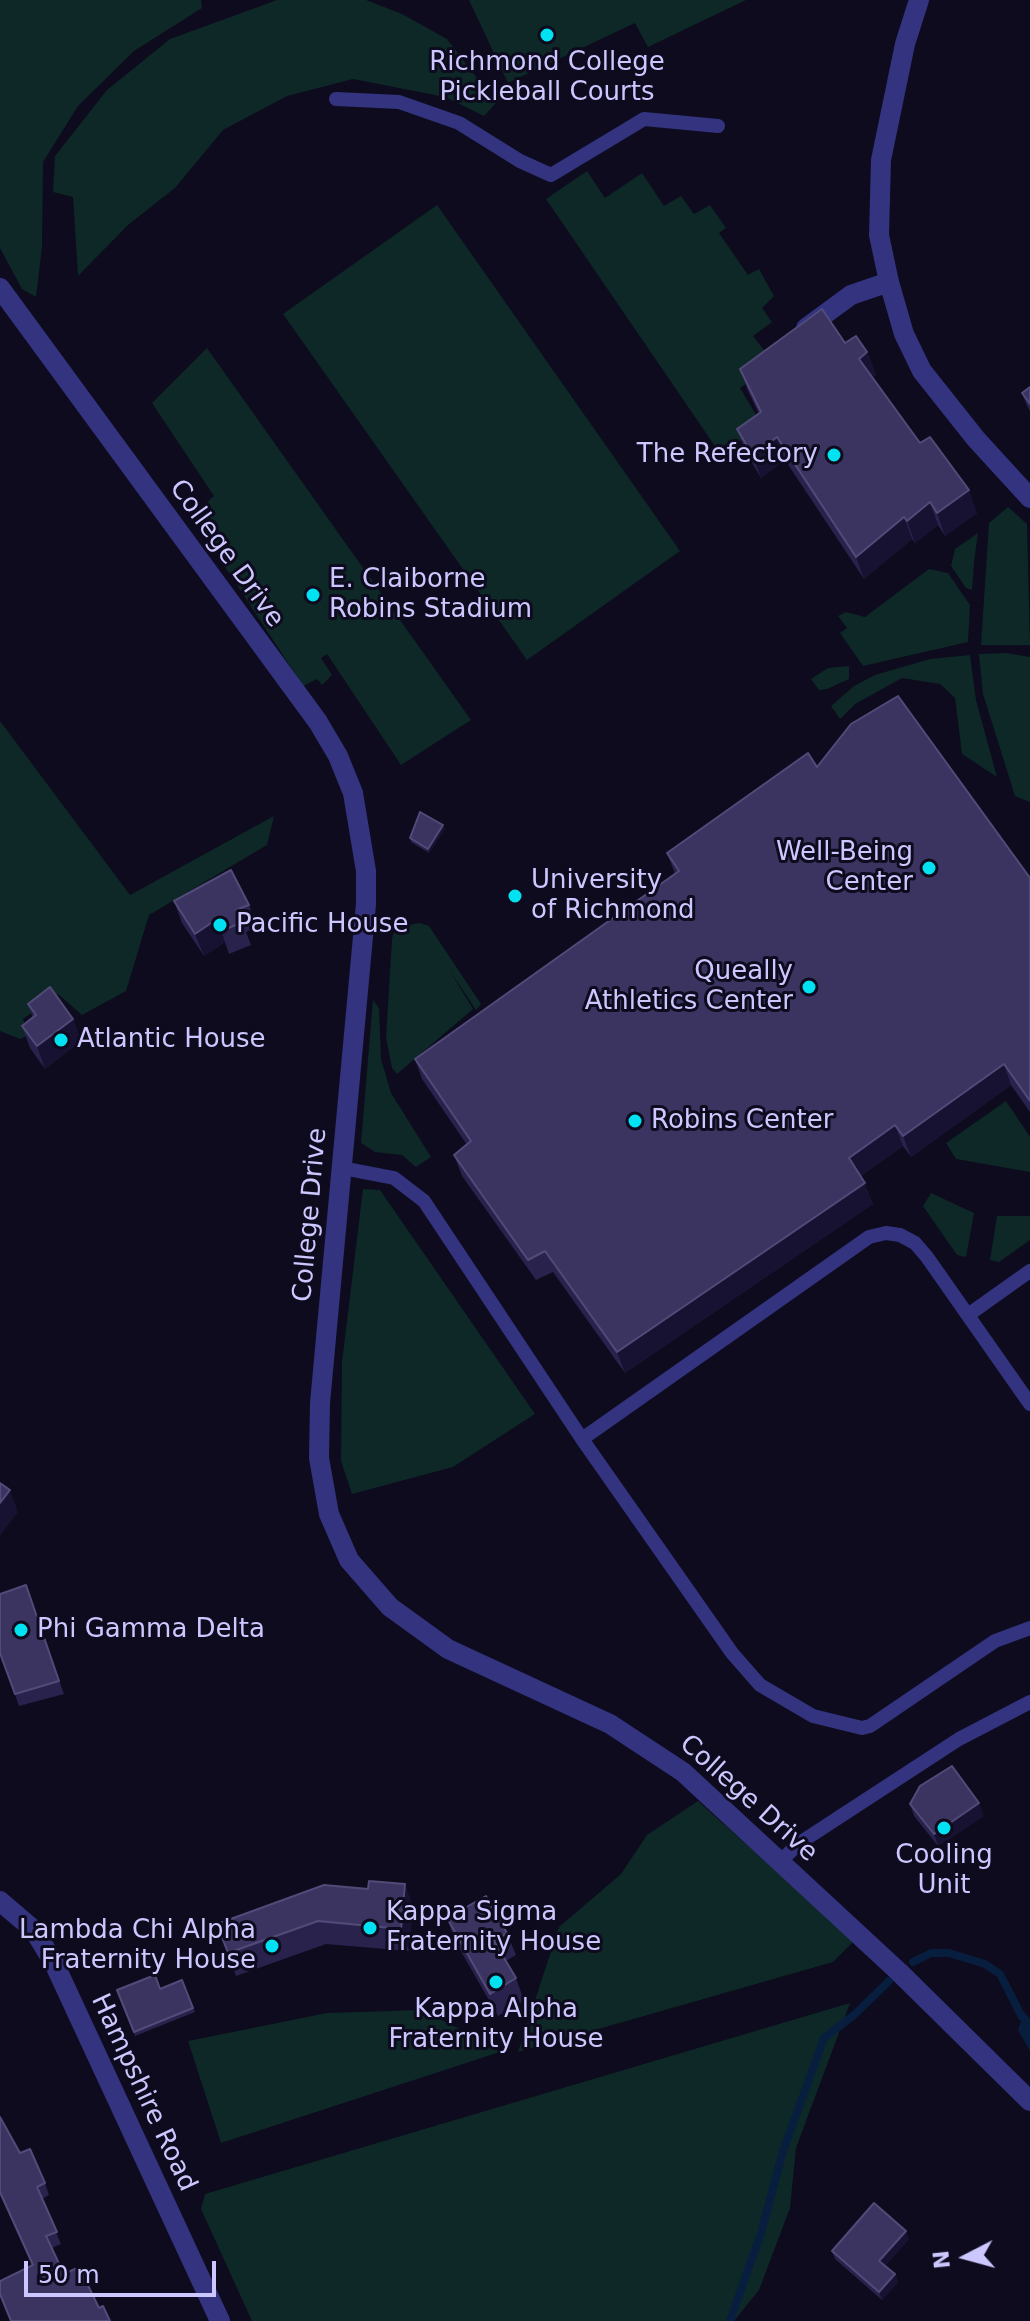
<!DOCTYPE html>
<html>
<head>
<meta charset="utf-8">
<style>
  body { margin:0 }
  #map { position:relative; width:1030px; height:2321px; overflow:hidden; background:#0d0b1d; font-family:"DejaVu Sans",sans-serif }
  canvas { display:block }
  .north { position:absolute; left:926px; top:2217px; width:80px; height:80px; -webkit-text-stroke:6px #0d0b1d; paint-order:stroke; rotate:264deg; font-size:22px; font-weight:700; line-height:32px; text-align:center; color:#ccc7ff }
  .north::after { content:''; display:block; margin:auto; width:28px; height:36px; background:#ccc7ff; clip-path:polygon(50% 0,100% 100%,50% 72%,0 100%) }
  .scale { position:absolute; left:24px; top:2261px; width:192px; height:36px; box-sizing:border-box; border:4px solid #ccc7ff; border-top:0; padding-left:10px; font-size:24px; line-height:28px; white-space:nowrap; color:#ccc7ff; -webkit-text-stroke:6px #0d0b1d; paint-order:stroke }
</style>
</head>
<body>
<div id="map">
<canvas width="1030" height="2321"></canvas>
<div class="north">N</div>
<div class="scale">50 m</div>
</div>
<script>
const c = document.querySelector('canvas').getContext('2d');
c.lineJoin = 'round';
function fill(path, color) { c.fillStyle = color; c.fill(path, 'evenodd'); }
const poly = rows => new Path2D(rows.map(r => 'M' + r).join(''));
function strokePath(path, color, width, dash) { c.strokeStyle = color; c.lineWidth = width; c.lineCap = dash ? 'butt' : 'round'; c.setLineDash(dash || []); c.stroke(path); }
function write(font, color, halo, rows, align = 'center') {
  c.font = font + ' "DejaVu Sans",sans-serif'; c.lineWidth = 6; c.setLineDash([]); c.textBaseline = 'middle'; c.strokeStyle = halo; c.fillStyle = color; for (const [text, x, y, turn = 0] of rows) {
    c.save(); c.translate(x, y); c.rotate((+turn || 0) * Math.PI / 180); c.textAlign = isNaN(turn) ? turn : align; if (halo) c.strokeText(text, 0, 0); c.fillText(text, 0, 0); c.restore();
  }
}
const green = poly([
  [0,0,201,0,202,8,134,51,78,106,43,162,42,247,36,297,22,289,0,248],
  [277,0,366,0,402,14,447,39,496,103,484,116,445,97,353,79,287,96,223,130,175,188,128,225,78,276,73,197,53,192,55,156,107,90,170,39],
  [469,0,746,0,648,47,635,23,508,83],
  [587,171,605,198,642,173,664,206,681,196,694,214,710,205,726,228,719,233,748,275,759,269,774,296,762,308,772,322,753,336,775,364,740,388,758,418,748,435,721,455,546,199],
  [437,205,680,551,527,660,283,314],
  [207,348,471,720,401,765,327,654,321,658,332,675,322,685,317,679,303,686,205,536,214,530,200,508,214,496,152,403],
  [1008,507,1027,524,1030,645,981,645,989,523],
  [978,533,974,562,972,590,966,588,951,566,955,549],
  [929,569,948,573,970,605,968,642,863,666,840,633,847,628,838,616,846,612,865,617],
  [1006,653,1030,657,1030,802,1015,796,983,694,979,654],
  [970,655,976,700,997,777,962,754,955,698,940,684,902,678,855,704,840,719,831,706,854,686,875,675,930,659],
  [849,666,849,679,827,689,819,690,811,679,828,668],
  [0,721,130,895,274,816,267,845,149,915,126,991,82,1015,58,994,23,1019,29,1035,20,1039,0,1031],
  [420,923,429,926,481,1004,476,1010,450,971,473,1009,397,1074,392,1068,386,1038,392,939,395,927],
  [373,1000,379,1008,381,1059,391,1093,431,1157,416,1167,402,1155,375,1152,361,1143],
  [1006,1101,1030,1137,1030,1172,956,1159,946,1143],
  [363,1189,380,1190,535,1414,453,1467,352,1494,341,1461,342,1362],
  [931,1193,974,1213,966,1257,957,1255,923,1206],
  [997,1216,1030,1216,1030,1240,999,1262,990,1260],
  [698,1801,854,1941,833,1962,518,2052,559,1927,621,1874,647,1835],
  [850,2003,796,2148,790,2208,759,2290,734,2321,252,2321,201,2209,205,2194],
  [422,2010,503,2051,221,2143,188,2041,327,2013]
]);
const water = poly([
  [1024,2012,1030,2019,1030,2051,1018,2030]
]);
const stream = poly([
  [913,1962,931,1953,949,1953,985,1964,1000,1974,1022,2017],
  [730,2321,761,2233,783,2151,824,2038,854,2015,889,1981]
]);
const service = poly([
  [336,99,399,102,459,123,520,161,551,175,644,119,718,126],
  [342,1168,394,1178,424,1201,582,1439,732,1653,760,1685,813,1716,862,1728,870,1726,995,1641,1030,1628],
  [968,1315,1030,1271],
  [582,1439,869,1237,886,1233,900,1235,915,1243,927,1257,1030,1404],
  [780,1862,798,1844,959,1739,1030,1702]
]);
const minor = poly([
  [919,0,905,44,881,160,879,235,889,282,904,334,922,371,976,439,1030,498],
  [0,288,318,722,338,756,353,793,366,871,366,904,320,1403,319,1458,329,1514,349,1560,390,1607,448,1649,610,1724,683,1772,899,1972,1030,2101],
  [806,328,851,295,889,282],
  [0,1901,34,1930,54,1963,220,2321]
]);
const wall = poly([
  [845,343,867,352,876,375,872,377,920,443,977,513,945,536,938,525,915,543,912,539,864,579,785,460,761,478,745,451,737,429,759,414,748,391,740,369],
  [1030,387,1030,411,1027,406,1022,393],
  [817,767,1030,878,1030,1112,1011,1085,911,1157,903,1146,861,1176,873,1204,625,1373,553,1272,536,1280,462,1176,454,1155,467,1145,422,1079,415,1059,675,874,667,853],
  [445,829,429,853,411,842,410,838],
  [174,901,249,905,257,927,246,932,251,945,229,954,225,942,204,956,182,923],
  [28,1004,73,1019,81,1041,45,1069,30,1048,22,1026,33,1018],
  [26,1585,64,1694,19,1706,0,1653],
  [910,1804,984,1816,938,1846,914,1816],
  [413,1906,409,1951,326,1944,236,1976,217,1924],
  [447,1918,507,1933,516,1955,506,1961,516,1978,524,2001,498,2016,455,1941],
  [182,1980,195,2012,135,2036,117,1990,160,1989],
  [0,2117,20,2153,45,2183,49,2195,42,2199,61,2244,52,2248,64,2274,99,2308,110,2321,32,2265,0,2195],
  [909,2239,885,2266,895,2274,898,2282,882,2300,835,2259,832,2251]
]);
const shadedWall = poly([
  [867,352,876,375,867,381,859,359],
  [777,437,785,460,761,478,753,456],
  [969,490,977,513,945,536,937,513],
  [930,502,938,525,915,543,907,521],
  [904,517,912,539,864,579,856,557],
  [443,825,445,829,429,853,428,849],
  [217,919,225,942,204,956,195,934],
  [73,1019,81,1041,45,1069,37,1046],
  [1004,1064,1011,1085,911,1157,903,1136],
  [895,1125,903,1146,857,1179,849,1158],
  [865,1183,873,1204,625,1373,617,1352],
  [10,1490,18,1512,0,1536,0,1503],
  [979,1803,984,1816,938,1846,934,1834],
  [405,1884,413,1906,409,1951,401,1929],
  [906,2231,909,2239,882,2269,879,2261],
  [895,2274,898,2282,882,2300,879,2292]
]);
const building = poly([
  [822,309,845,343,856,336,867,352,859,359,920,443,930,437,969,490,937,513,930,502,907,521,904,517,856,557,777,437,753,456,737,429,761,412,740,369,822,309],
  [1030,387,1030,404,1022,393,1030,387],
  [898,696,1030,878,1030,1101,1004,1064,903,1136,895,1125,849,1158,865,1183,617,1352,545,1251,528,1260,454,1155,471,1141,415,1059,679,871,667,853,808,753,817,767,851,724,898,696],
  [420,812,443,825,428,849,410,838,420,812],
  [231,870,249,905,236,910,243,922,221,931,217,919,195,934,174,901,231,870],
  [50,987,73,1019,37,1046,22,1026,36,1015,28,1004,50,987],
  [0,1483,10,1490,0,1503,0,1483],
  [26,1585,59,1681,15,1694,0,1653,0,1594,26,1585],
  [952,1766,979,1803,934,1834,910,1804,920,1786,952,1766],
  [369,1881,405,1884,401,1929,318,1921,228,1953,217,1924,324,1885,368,1889,369,1881],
  [486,1896,507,1933,494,1941,516,1978,490,1994,447,1918,486,1896],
  [155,1975,160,1989,182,1980,193,2008,134,2032,117,1990,155,1975],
  [0,2117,20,2153,30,2149,45,2183,37,2187,57,2232,46,2236,64,2274,79,2267,99,2308,103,2306,110,2321,11,2321,0,2294,0,2281,33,2265,0,2192,0,2117],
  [874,2203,906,2231,879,2261,895,2274,879,2292,832,2251,874,2203]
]);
const markers = [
  [547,35,8,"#00e2f2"],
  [834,455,8,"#00e2f2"],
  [313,595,8,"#00e2f2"],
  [929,868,8,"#00e2f2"],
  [515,896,8,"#00e2f2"],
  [220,925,8,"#00e2f2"],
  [809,987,8,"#00e2f2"],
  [61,1040,8,"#00e2f2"],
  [635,1121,8,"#00e2f2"],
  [21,1630,8,"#00e2f2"],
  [944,1828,8,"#00e2f2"],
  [370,1928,8,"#00e2f2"],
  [272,1946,8,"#00e2f2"],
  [496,1982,8,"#00e2f2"]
];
const poiNames = [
  ["Richmond College",547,63,"center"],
  ["Pickleball Courts",547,93,"center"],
  ["The Refectory",818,455,"right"],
  ["E. Claiborne",329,580],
  ["Robins Stadium",329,610],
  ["Well-Being",913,853,"right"],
  ["Center",913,883,"right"],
  ["University",531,881],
  ["of Richmond",531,911],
  ["Pacific House",236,925],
  ["Queally",793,972,"right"],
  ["Athletics Center",793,1002,"right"],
  ["Atlantic House",77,1040],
  ["Robins Center",651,1121],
  ["Phi Gamma Delta",37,1630],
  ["Cooling",944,1856,"center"],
  ["Unit",944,1886,"center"],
  ["Kappa Sigma",386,1913],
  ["Fraternity House",386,1943],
  ["Lambda Chi Alpha",256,1931,"right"],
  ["Fraternity House",256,1961,"right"],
  ["Kappa Alpha",496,2010,"center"],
  ["Fraternity House",496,2040,"center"]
];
const streetNames = [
  ["College Drive",226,554,54],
  ["College Drive",311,1215,-85],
  ["College Drive",748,1799,42],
  ["Hampshire Road",143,2093,65]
];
fill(green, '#0d2826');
fill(water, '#081e3f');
strokePath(stream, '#081e3f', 8);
strokePath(service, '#33337f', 14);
strokePath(minor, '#33337f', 20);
fill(wall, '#29224c');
fill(shadedWall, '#171231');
fill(building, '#3b3460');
strokePath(building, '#524b79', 2);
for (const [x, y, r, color] of markers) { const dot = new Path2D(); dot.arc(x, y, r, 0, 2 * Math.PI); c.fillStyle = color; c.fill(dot); strokePath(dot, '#0d0b1d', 3); }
write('26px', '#ccc7ff', '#0d0b1d', poiNames, 'left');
write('26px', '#ccc7ff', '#0d0b1d', streetNames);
</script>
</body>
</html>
